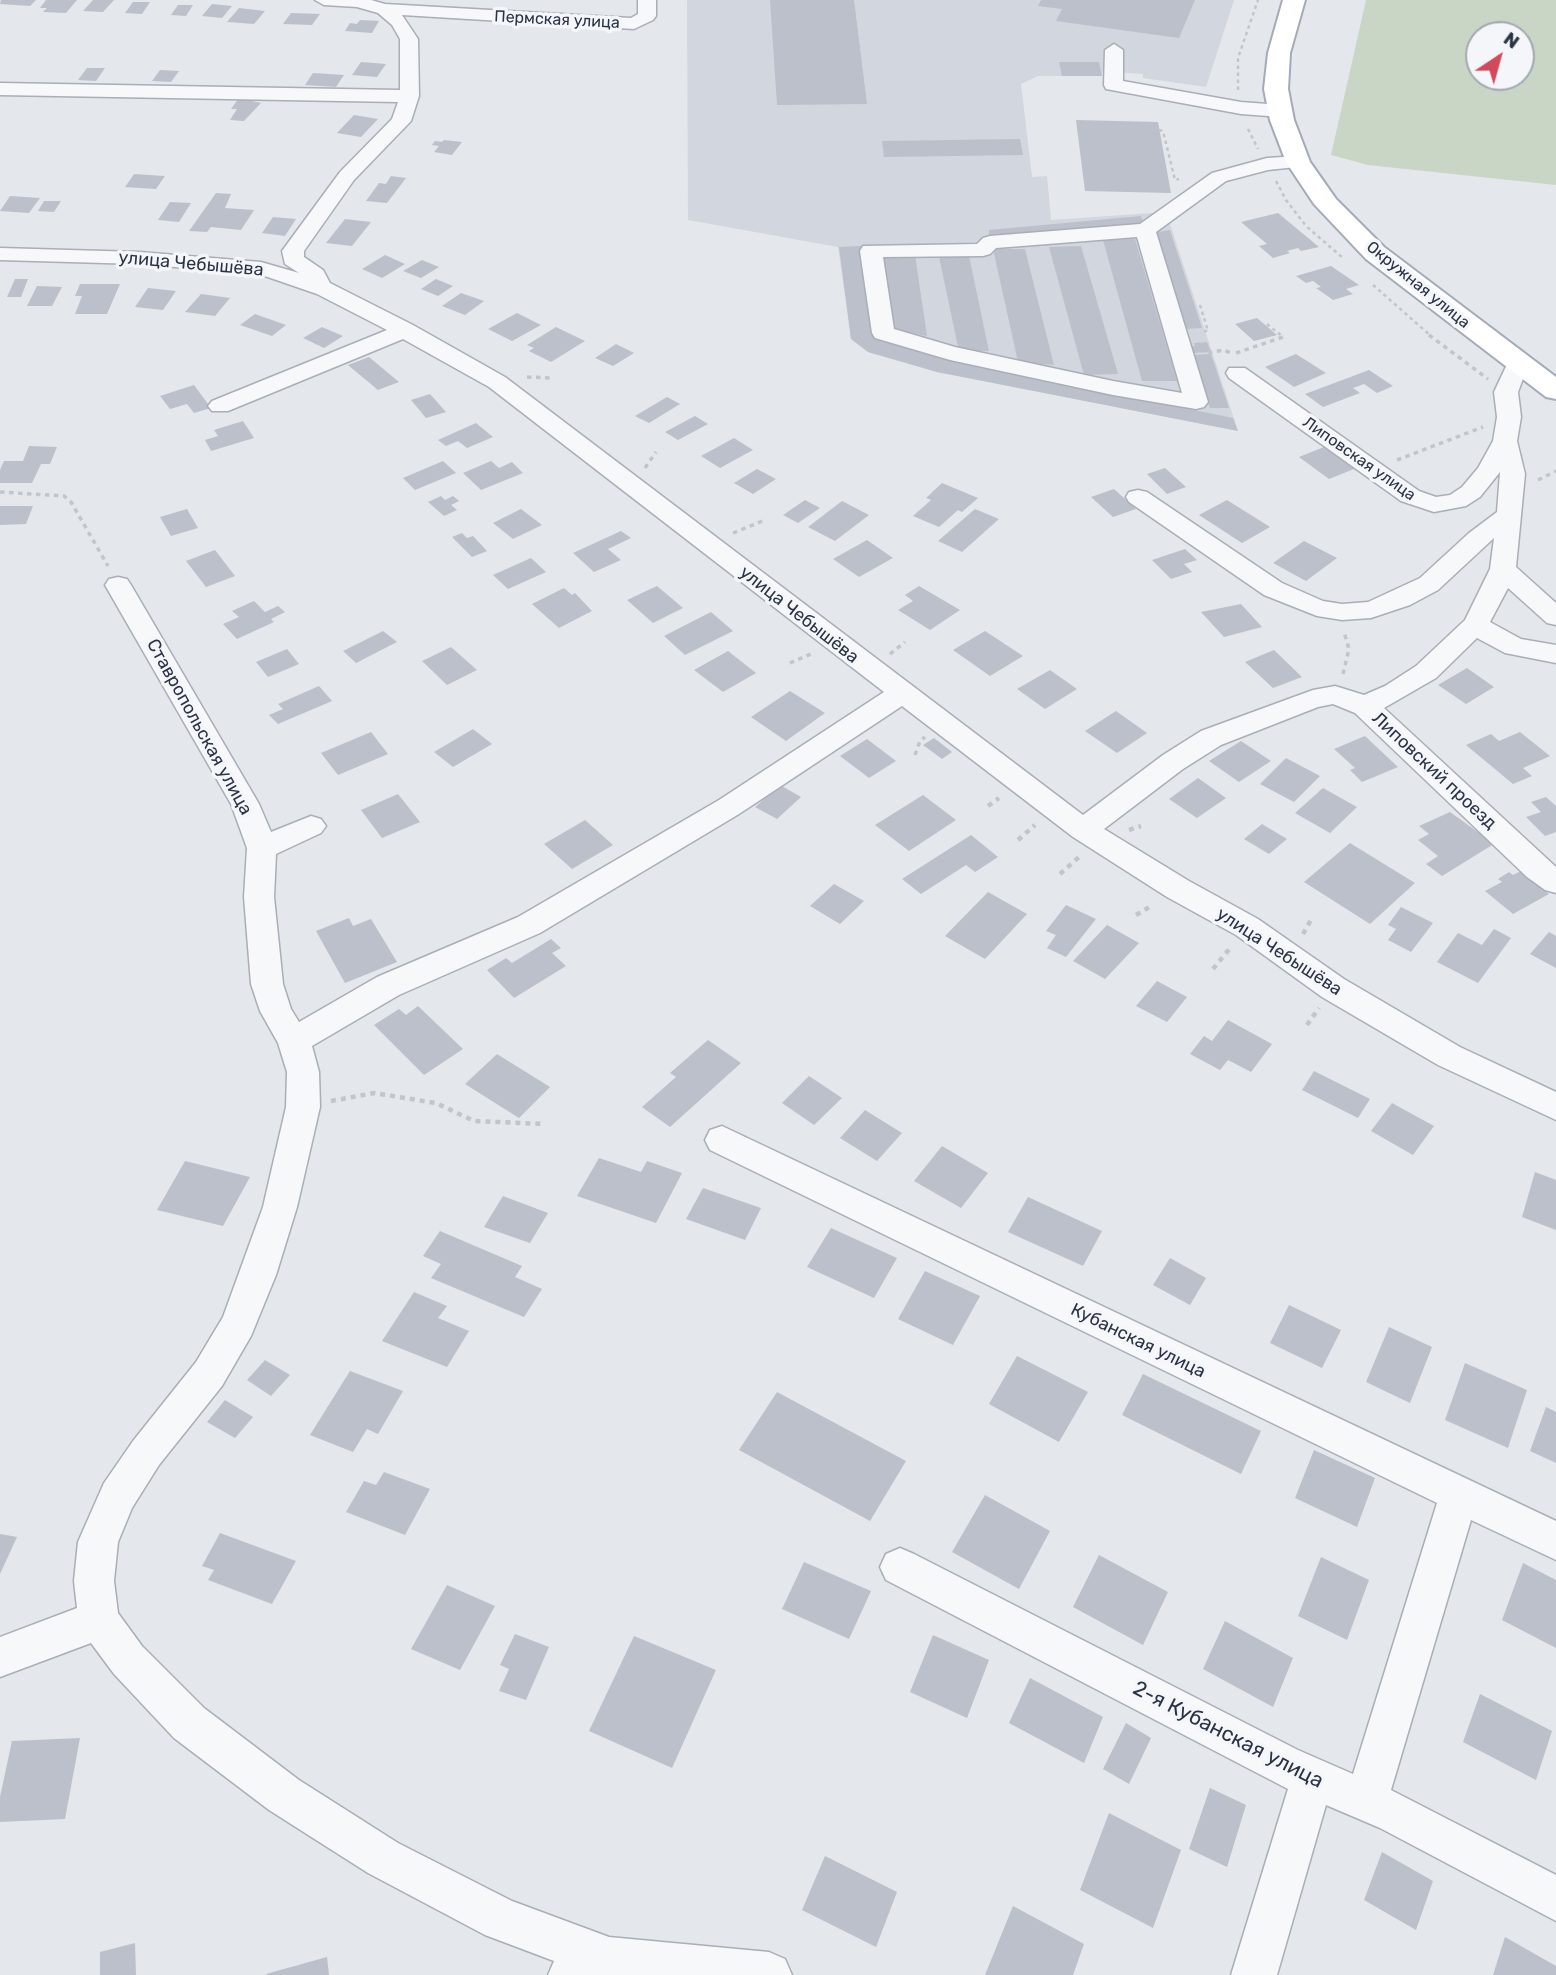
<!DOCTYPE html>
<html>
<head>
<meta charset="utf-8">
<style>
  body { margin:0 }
  #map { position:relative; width:1556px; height:1975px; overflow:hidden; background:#e4e7ec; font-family:Rubik,sans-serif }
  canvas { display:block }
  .north { position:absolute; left:1465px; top:21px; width:70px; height:70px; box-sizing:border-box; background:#f4f6f9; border:2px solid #a4a8b1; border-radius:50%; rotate:36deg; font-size:19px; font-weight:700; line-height:28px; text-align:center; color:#2b3445 }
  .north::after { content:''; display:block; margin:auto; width:24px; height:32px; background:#d1495b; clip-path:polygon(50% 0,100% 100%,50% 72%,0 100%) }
</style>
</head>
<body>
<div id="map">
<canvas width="1556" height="1975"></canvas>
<div class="north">N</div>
</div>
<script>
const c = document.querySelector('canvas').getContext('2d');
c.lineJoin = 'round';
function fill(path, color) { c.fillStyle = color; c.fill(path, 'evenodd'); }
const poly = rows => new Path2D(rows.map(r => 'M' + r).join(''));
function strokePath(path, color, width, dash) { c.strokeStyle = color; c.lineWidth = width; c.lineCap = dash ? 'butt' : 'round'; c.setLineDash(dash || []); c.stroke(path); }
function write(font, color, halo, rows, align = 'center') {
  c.font = font + ' Rubik,sans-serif'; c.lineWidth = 7; c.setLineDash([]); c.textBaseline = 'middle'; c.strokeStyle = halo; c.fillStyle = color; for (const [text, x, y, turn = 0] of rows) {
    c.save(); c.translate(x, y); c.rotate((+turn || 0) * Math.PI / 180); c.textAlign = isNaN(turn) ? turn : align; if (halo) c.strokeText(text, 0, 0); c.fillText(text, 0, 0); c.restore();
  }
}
const built = poly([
  [687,0,1234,0,1206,87,1143,78,1143,74,1102,71,1102,76,1038,76,1021,84,1032,177,1047,176,1051,220,1166,212,1238,431,937,372,868,352,851,339,838,247,688,220]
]);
const green = poly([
  [1366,0,1556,0,1556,185,1368,165,1331,155],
  [1479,35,1521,35,1521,77,1479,77]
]);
const building = poly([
  [1,0,36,0,30,6,0,4],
  [46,0,77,0,66,13,43,12,47,8,40,8],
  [93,0,114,0,103,12,83,11],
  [770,0,854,0,867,104,777,105],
  [1041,0,1195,0,1179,38,1056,21,1062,9,1038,6],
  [133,2,150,2,142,14,125,13],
  [212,4,232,6,222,18,202,16],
  [178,5,193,5,186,16,171,15],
  [239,8,265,11,254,24,227,22],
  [291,13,320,14,312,25,283,24],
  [360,20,379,21,372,33,345,31,350,23,357,24],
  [361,62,386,64,377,77,352,75],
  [1059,62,1099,62,1102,76,1062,76],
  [87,68,105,68,96,81,78,80],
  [160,70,179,71,171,82,152,81],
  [313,73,344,75,336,87,305,85],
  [239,98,261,103,244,121,230,120,237,109,231,109],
  [354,115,378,119,361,137,337,133],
  [1076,120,1158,122,1171,193,1085,191],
  [1020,139,1023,155,884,157,882,141],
  [444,140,462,142,452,155,434,152,439,146,432,145,435,141,442,142],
  [134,174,165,176,156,189,125,187],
  [391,176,406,178,387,203,366,201,379,183,386,184],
  [216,193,231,194,225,208,254,210,241,230,211,227,207,232,189,231],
  [10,196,40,198,29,213,0,211],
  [44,201,61,201,54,212,38,211],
  [170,202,191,203,179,222,158,220],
  [1278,213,1319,247,1301,251,1298,248,1287,251,1290,253,1273,258,1259,246,1267,244,1241,222],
  [1141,216,1144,226,989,239,989,230],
  [273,217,296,219,285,236,262,233],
  [345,219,371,222,352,246,326,243],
  [1170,230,1202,328,1183,329,1153,233],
  [1135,239,1177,381,1142,381,1103,240],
  [861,246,872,334,882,340,982,367,1233,418,1238,431,937,372,868,352,851,339,839,247],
  [1081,246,1118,374,1084,375,1049,247],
  [993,249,1025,249,1054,365,1018,362],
  [385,255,405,264,382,278,362,269],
  [915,255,927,336,893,329,883,256],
  [969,256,989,351,959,351,939,257],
  [422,260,439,267,421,278,403,271],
  [1331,266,1359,285,1346,289,1353,294,1333,300,1316,288,1321,287,1313,281,1306,283,1296,276],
  [15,279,28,279,21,297,7,297],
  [436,279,453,286,438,296,421,289],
  [80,284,120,284,107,314,75,314,82,296,75,296],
  [37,286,62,287,52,306,27,306],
  [148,288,176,291,163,310,135,307],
  [461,293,484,301,465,315,442,306],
  [201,294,230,298,215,316,185,312],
  [517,313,541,325,512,341,488,329],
  [255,314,286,325,272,336,240,325],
  [1257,318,1277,335,1254,341,1235,324],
  [322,327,343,336,324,348,303,338],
  [556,327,585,341,551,362,529,351,534,348,527,345],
  [1207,342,1211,352,1189,353,1187,347,1195,346,1194,343],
  [616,344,634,353,613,366,595,358],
  [1211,354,1229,408,1210,408,1193,355],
  [1296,354,1326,373,1294,387,1265,367],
  [369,357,399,382,378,390,348,365],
  [1369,370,1393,386,1377,393,1364,384,1353,388,1360,393,1323,407,1305,394],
  [194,385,211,408,194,413,187,404,170,409,160,396],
  [430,394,446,412,426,418,411,400],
  [667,397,680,404,649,423,635,416],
  [695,416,708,424,678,440,665,432],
  [243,421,254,438,211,451,205,440,218,436,214,430],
  [476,423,493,437,467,448,458,441,446,446,438,440],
  [734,438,753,450,720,468,701,456],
  [29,446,57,447,50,464,41,464,32,483,0,483,0,470,4,461,23,461],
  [1324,447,1354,469,1329,479,1299,457],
  [443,461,456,473,415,490,403,478],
  [491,461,499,468,512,462,523,473,481,490,463,473],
  [1165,468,1186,487,1167,494,1147,474],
  [757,469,776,479,753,494,734,483],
  [942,483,978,498,962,512,958,510,939,527,913,516,931,500,926,498],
  [1114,489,1136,509,1113,517,1091,497],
  [441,496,445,500,453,496,459,501,451,505,457,510,444,516,428,502],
  [805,500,820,508,798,523,783,515],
  [1227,500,1270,527,1242,543,1199,515],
  [842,501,869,515,835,541,808,527],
  [0,506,33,506,26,524,0,525],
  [187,509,198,528,171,536,160,517],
  [521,509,542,525,513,539,493,523],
  [975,509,999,519,962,552,938,541],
  [621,531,631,538,608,549,621,560,594,572,573,553],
  [462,533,467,538,473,536,487,551,472,557,452,537],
  [867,540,893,558,859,577,833,559],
  [1304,541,1337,558,1306,581,1273,563],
  [1185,549,1197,560,1184,564,1192,572,1171,579,1152,560],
  [215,550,235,576,206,587,186,561],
  [531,558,546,572,508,589,493,575],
  [657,586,683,608,653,623,627,600],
  [919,586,960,610,930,630,898,610,913,601,905,595],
  [564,588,572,595,575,593,592,611,559,628,532,604],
  [254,601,265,612,278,606,285,612,271,619,274,622,237,639,223,624,239,617,232,611],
  [1241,604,1262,627,1224,637,1201,612],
  [711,612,733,631,685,655,664,636],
  [383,631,397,642,356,663,343,651],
  [985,631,1023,656,990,676,953,650],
  [451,647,477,670,447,685,422,661],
  [287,649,299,664,268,677,256,662],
  [1274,650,1302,677,1273,688,1245,662],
  [728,651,756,673,723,692,694,670],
  [1467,668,1494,687,1466,704,1438,685],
  [1050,670,1077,689,1045,709,1017,689],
  [319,686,332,701,278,724,269,715,283,709,278,704],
  [790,691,825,713,786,741,751,717],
  [1116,711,1147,733,1117,753,1085,731],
  [473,729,492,744,453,767,434,752],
  [371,732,388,754,338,775,321,753],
  [1520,732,1550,756,1523,768,1532,776,1513,784,1466,745,1491,734,1499,741],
  [1365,736,1398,767,1362,782,1350,770,1355,768,1334,749],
  [934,738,952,752,942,759,923,745],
  [867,739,896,761,869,778,840,756],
  [1241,741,1271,761,1239,782,1209,761],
  [1286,758,1320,776,1294,802,1260,784],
  [1198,778,1226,798,1197,818,1169,799],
  [780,785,801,797,777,819,755,807],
  [1323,788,1357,807,1330,833,1295,813],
  [398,794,420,822,382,838,361,810],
  [923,795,956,820,909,851,875,825],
  [1546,797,1556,806,1556,832,1545,836,1526,817,1541,812,1531,802],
  [1450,812,1482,835,1490,830,1502,839,1442,876,1426,864,1438,856,1418,840,1429,834,1419,826],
  [585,820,613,845,572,869,544,844],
  [1262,824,1287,839,1269,854,1244,839],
  [971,835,998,857,975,872,966,865,921,894,902,879],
  [1350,843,1415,883,1370,924,1304,882],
  [1521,871,1549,894,1513,914,1485,891,1502,882,1498,879,1509,872,1513,875],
  [834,884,864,901,840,924,810,906],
  [988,892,1027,914,985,959,945,936],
  [1066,905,1096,919,1066,957,1047,948,1056,935,1046,931],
  [1401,907,1433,923,1411,952,1388,940,1396,929,1388,925],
  [349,918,353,926,371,919,397,962,345,983,316,931],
  [1107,925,1139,943,1105,979,1073,961],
  [1494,929,1511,938,1478,983,1437,962,1458,933,1482,945],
  [1549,932,1556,936,1556,968,1530,954],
  [551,939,561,948,552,953,566,966,514,998,487,970,506,958,512,963],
  [1157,981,1187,997,1167,1022,1136,1006],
  [418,1006,463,1049,424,1075,374,1025,399,1009,406,1015],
  [1228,1020,1272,1044,1251,1072,1228,1060,1220,1070,1190,1054,1204,1036,1212,1041],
  [708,1040,741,1063,670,1127,642,1107,676,1077,670,1073],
  [497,1054,550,1087,519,1118,465,1084],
  [1314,1071,1370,1099,1358,1118,1302,1090],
  [809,1076,842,1098,814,1125,782,1103],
  [1392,1103,1434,1126,1413,1155,1371,1131],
  [865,1110,902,1133,877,1161,840,1138],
  [942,1146,988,1173,961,1208,914,1181],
  [599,1158,641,1172,647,1161,682,1173,656,1223,577,1196],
  [185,1161,250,1177,223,1226,157,1210],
  [1535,1172,1556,1180,1556,1230,1522,1217],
  [703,1188,761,1208,745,1240,686,1219],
  [503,1196,548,1213,530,1243,484,1227],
  [1028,1197,1102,1231,1083,1266,1008,1232],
  [831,1228,897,1258,874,1298,807,1267],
  [440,1231,522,1266,515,1277,542,1289,524,1317,431,1278,441,1264,423,1256],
  [1170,1258,1206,1278,1190,1305,1153,1285],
  [925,1271,980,1296,953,1345,898,1319],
  [414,1292,447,1306,438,1318,469,1331,447,1367,382,1341],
  [1289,1305,1341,1330,1322,1368,1270,1343],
  [1389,1327,1432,1347,1410,1403,1366,1382],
  [1017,1356,1088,1392,1059,1442,989,1404],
  [265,1360,290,1375,271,1396,247,1380],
  [1465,1363,1527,1390,1508,1448,1445,1420],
  [350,1371,403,1391,378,1434,367,1429,353,1452,310,1435],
  [1143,1374,1261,1431,1241,1474,1122,1415],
  [777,1392,906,1461,870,1521,739,1450],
  [225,1400,253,1417,235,1438,207,1422],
  [1546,1407,1556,1412,1556,1463,1530,1451],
  [1314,1450,1375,1478,1357,1527,1295,1498],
  [384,1472,430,1489,405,1535,346,1512,364,1481,376,1485],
  [985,1495,1050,1531,1019,1589,952,1552],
  [220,1533,296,1561,272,1604,208,1580,214,1570,202,1566],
  [0,1534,17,1537,0,1574],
  [1099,1555,1168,1592,1143,1645,1073,1607],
  [1321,1557,1369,1580,1347,1640,1298,1616],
  [804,1562,871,1591,849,1639,782,1609],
  [1523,1563,1556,1580,1556,1648,1502,1620],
  [447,1585,495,1606,460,1670,411,1649],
  [1225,1621,1293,1658,1273,1707,1203,1669],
  [515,1634,549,1647,526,1700,499,1691,509,1669,500,1665],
  [933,1635,989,1660,967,1718,910,1692],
  [634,1636,716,1670,672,1768,589,1731],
  [1030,1678,1103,1717,1084,1763,1009,1723],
  [1480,1694,1552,1731,1536,1780,1463,1742],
  [1126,1723,1151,1738,1129,1784,1103,1769],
  [80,1738,65,1819,0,1822,0,1797,12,1741],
  [1210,1788,1246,1805,1227,1867,1189,1849],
  [1109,1813,1181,1850,1153,1928,1080,1890],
  [1382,1852,1433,1881,1416,1930,1364,1900],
  [825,1856,897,1892,876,1947,802,1910],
  [1013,1906,1084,1944,1073,1975,985,1975],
  [1505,1937,1556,1966,1556,1975,1493,1975],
  [135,1943,136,1975,100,1975,100,1952],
  [327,1957,329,1975,267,1975,266,1974]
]);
const pathFar2 = poly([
  [1238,90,1238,58,1258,0],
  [1248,129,1258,149],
  [1159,130,1163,131,1175,180,1179,179],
  [1276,181,1286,200,1306,226,1343,258],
  [1373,285,1431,336],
  [1200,305,1208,331,1201,331],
  [1267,324,1282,336]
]);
const pathFar1 = poly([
  [1429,335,1488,379],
  [1208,353,1224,350,1233,354],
  [1236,353,1283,337,1280,335],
  [527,377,552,378],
  [1397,460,1483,427],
  [645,468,656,452],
  [1538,480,1556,471],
  [0,492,64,496,71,502,108,566],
  [733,533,765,520],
  [890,654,905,642],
  [790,663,813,653],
  [1343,674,1349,649,1344,632],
  [915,755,920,741,925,737]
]);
const path = poly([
  [988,806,999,798],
  [1129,830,1141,826],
  [1018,840,1035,825],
  [1060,874,1079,857],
  [1136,915,1153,905],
  [1303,934,1311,920],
  [1213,969,1231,947],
  [1307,1025,1319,1008],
  [331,1101,374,1093,436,1103,474,1121,545,1124]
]);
const minor = poly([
  [315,0,371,0,385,4,631,18,638,14,638,0,656,0,656,16,653,20,634,29,402,15,418,39,419,96,411,121,354,180,304,251,304,257,323,270,330,283,413,325,505,377,1083,815,1163,755,1201,731,1313,690,1335,686,1364,695,1385,686,1416,666,1465,620,1490,569,1494,538,1438,590,1410,605,1371,618,1342,620,1317,616,1264,595,1129,502,1126,497,1129,492,1138,490,1147,492,1282,583,1323,601,1342,604,1368,602,1420,578,1469,533,1497,512,1500,472,1480,497,1466,506,1434,512,1401,501,1229,378,1226,373,1229,368,1245,368,1419,491,1436,497,1450,495,1462,487,1478,468,1493,441,1497,417,1494,392,1510,358,1526,358,1529,363,1518,392,1521,417,1517,441,1525,474,1516,567,1556,603,1556,625,1547,623,1508,588,1490,622,1521,639,1556,645,1556,663,1505,653,1477,638,1436,678,1384,708,1556,867,1556,893,1545,890,1527,877,1355,713,1333,704,1318,707,1221,745,1183,769,1104,829,1189,881,1258,919,1344,979,1460,1047,1556,1092,1556,1120,1438,1065,1322,997,1236,935,1167,897,1073,837,902,706,739,814,540,933,399,995,312,1046,319,1072,320,1107,297,1207,276,1275,251,1336,222,1386,159,1465,132,1508,118,1542,114,1581,118,1613,142,1646,204,1708,299,1780,398,1843,512,1901,609,1937,769,1952,785,1959,792,1975,548,1975,554,1961,485,1935,368,1873,269,1810,174,1738,114,1674,91,1643,0,1677,0,1637,77,1608,74,1581,78,1542,104,1483,133,1441,196,1362,223,1317,263,1207,286,1107,287,1072,278,1043,260,1011,251,984,244,897,247,848,231,804,105,585,109,579,118,577,127,579,131,585,259,804,271,832,311,816,321,819,326,826,321,833,276,854,274,897,283,984,291,1009,299,1022,377,977,518,917,719,800,884,692,489,387,403,339,228,411,212,411,208,406,212,401,387,330,317,294,259,274,139,264,0,260,0,248,139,252,261,262,299,273,285,264,282,251,340,172,392,119,398,102,0,95,0,83,400,90,400,39,392,25,378,13,357,7,324,5,315,0],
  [1114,44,1123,50,1123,81,1241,102,1281,105,1291,111,1281,117,1241,114,1106,89,1104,85,1105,50,1114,44],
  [1298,156,1305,158,1308,162,1305,166,1268,170,1226,181,1156,232,1208,402,1204,407,1196,409,1113,395,950,360,875,338,872,333,860,251,863,246,977,244,983,238,990,236,1140,224,1212,173,1267,158,1298,156],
  [1137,237,1182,393,1113,381,955,347,894,329,883,257,983,256,990,254,996,248,1137,237],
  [722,1126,1556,1521,1556,1560,1471,1520,1391,1790,1556,1875,1556,1921,1380,1828,1326,1805,1277,1975,1231,1975,1288,1789,886,1580,880,1567,886,1554,900,1548,914,1554,1298,1750,1353,1774,1437,1503,710,1150,705,1140,710,1130,722,1126]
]);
const major = poly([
  [1283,0,1305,0,1290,53,1288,89,1294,120,1310,162,1336,199,1384,247,1556,377,1556,399,1546,397,1366,259,1314,204,1286,162,1270,120,1264,89,1268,53,1283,0]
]);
const farStreetnames = [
  ["Пермская улица",557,20,3],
  ["Окружная улица",1418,285,39],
  ["Липовская улица",1359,459,35]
];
const streetNames = [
  ["улица Чебышёва",191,264,5],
  ["улица Чебышёва",799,615,38],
  ["Ставропольская улица",199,727,61],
  ["Липовский проезд",1434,771,43],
  ["улица Чебышёва",1279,952,33],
  ["Кубанская улица",1138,1341,26]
];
const nearStreetnames = [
  ["2-я Кубанская улица",1228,1735,27]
];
fill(built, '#d2d6de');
fill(green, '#c9d6c5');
fill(building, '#bbc0ca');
strokePath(minor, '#a9aeb7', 3);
strokePath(major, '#a3abb8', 4);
strokePath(pathFar2, '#c2c5cb', 2.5, [3.5, 3.5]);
strokePath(pathFar1, '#c2c5cb', 3.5, [4.5, 4.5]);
strokePath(path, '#c2c5cb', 4.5, [5, 5]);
fill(minor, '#f7f8fa');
fill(major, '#fff');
write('16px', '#2b3445', '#f4f6f9', farStreetnames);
write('18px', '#2b3445', '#f4f6f9', streetNames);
write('21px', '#2b3445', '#f4f6f9', nearStreetnames);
</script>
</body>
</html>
